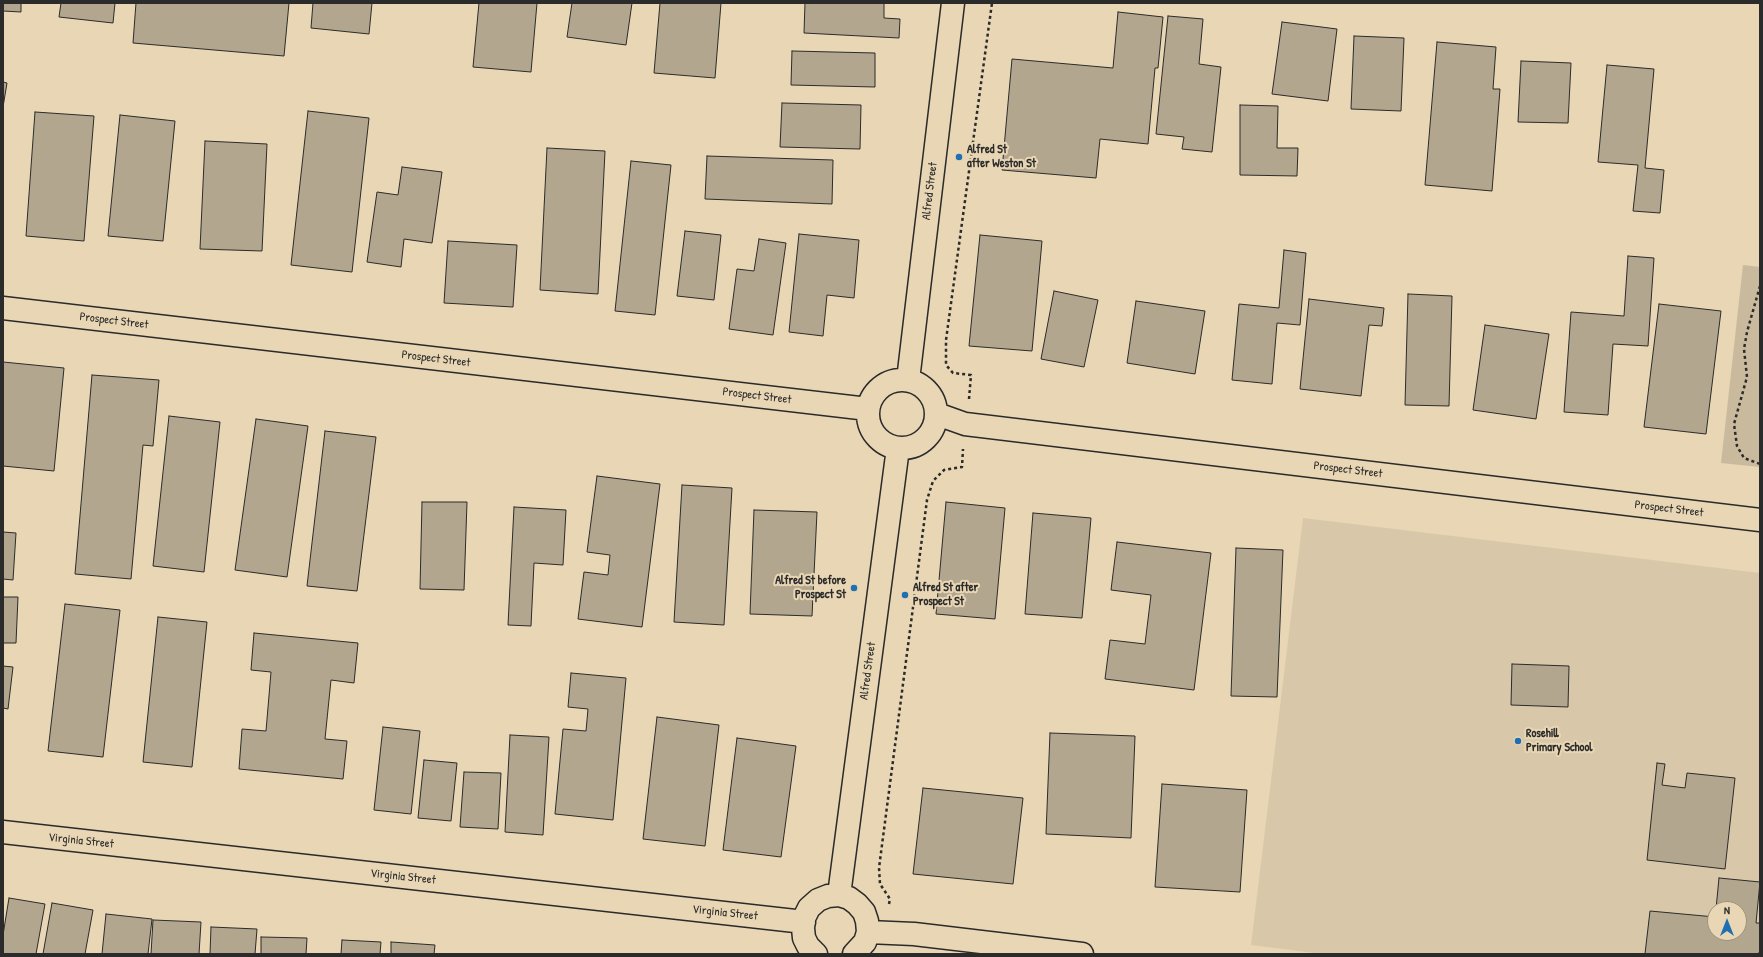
<!DOCTYPE html>
<html>
<head>
<meta charset="utf-8">
<style>
  body { margin:0 }
  #map { position:relative; width:1763px; height:957px; overflow:hidden; background:#e8d6b4; font-family:"Patrick Hand",sans-serif }
  canvas { display:block }
  .frame { position:absolute; inset:0; border:4px solid #2b2b2b; pointer-events:none }
  .north { position:absolute; left:1707px; top:901px; width:40px; height:40px; box-sizing:border-box; background:#e8d6b4; border:1px solid #9c927d; border-radius:50%; rotate:0deg; font-size:11px; font-weight:700; line-height:16px; text-align:center; color:#2b2b2b }
  .north::after { content:''; display:block; margin:auto; width:14px; height:18px; background:#1f6fb2; clip-path:polygon(50% 0,100% 100%,50% 72%,0 100%) }
</style>
</head>
<body>
<div id="map">
<canvas width="1763" height="957"></canvas>
<div class="frame"></div>
<div class="north">N</div>
</div>
<script>
const c = document.querySelector('canvas').getContext('2d');
c.lineJoin = 'round';
function fill(path, color) { c.fillStyle = color; c.fill(path, 'evenodd'); }
const poly = rows => new Path2D(rows.map(r => 'M' + r).join(''));
function strokePath(path, color, width, dash) { c.strokeStyle = color; c.lineWidth = width; c.lineCap = dash ? 'butt' : 'round'; c.setLineDash(dash || []); c.stroke(path); }
function write(font, color, halo, rows, align = 'center') {
  c.font = font + ' "Patrick Hand",sans-serif'; c.lineWidth = 4; c.setLineDash([]); c.textBaseline = 'middle'; c.strokeStyle = halo; c.fillStyle = color; for (const [text, x, y, turn = 0] of rows) {
    c.save(); c.translate(x, y); c.rotate((+turn || 0) * Math.PI / 180); c.textAlign = isNaN(turn) ? turn : align; if (halo) c.strokeText(text, 0, 0); c.fillText(text, 0, 0); c.restore();
  }
}
const built = poly([
  [1303,518,1760,573,1760,954,1323,954,1251,945],
  [1715,909,1739,909,1739,933,1715,933]
]);
const green = poly([
  [1743,265,1760,267,1760,467,1721,463]
]);
const building = poly([
  [3,3,21,3,21,12,3,11,3,3],
  [61,3,115,3,113,23,59,17,61,3],
  [136,3,289,3,284,56,133,43,136,3],
  [313,3,372,3,369,34,311,28,313,3],
  [479,3,537,3,531,72,473,67,479,3],
  [572,3,632,3,626,45,567,37,572,3],
  [660,3,721,3,715,78,654,73,660,3],
  [805,3,884,3,884,18,900,19,899,38,804,33,805,3],
  [1118,12,1163,17,1158,68,1155,68,1148,144,1100,139,1096,178,1002,170,1012,59,1113,68,1118,12],
  [1168,16,1203,19,1199,64,1221,67,1212,152,1182,149,1184,137,1156,134,1168,16],
  [1282,22,1337,29,1328,101,1272,94,1282,22],
  [1354,36,1404,38,1401,111,1351,109,1354,36],
  [1437,42,1496,47,1493,89,1500,89,1492,191,1425,185,1437,42],
  [792,51,875,53,875,87,791,85,792,51],
  [1521,61,1571,63,1568,123,1518,122,1521,61],
  [1607,65,1654,69,1645,168,1664,170,1660,213,1633,211,1638,165,1598,162,1607,65],
  [3,82,7,83,3,107,3,82],
  [782,103,861,105,860,149,780,147,782,103],
  [1240,105,1278,106,1277,148,1298,148,1297,176,1240,175,1240,105],
  [308,111,369,118,352,272,291,265,308,111],
  [35,112,94,116,84,241,26,236,35,112],
  [120,115,175,121,163,241,108,236,120,115],
  [205,141,267,144,262,251,200,249,205,141],
  [547,148,605,151,598,294,540,290,547,148],
  [707,156,833,160,832,204,705,199,707,156],
  [631,161,671,165,655,315,615,311,631,161],
  [402,167,442,172,432,243,404,239,401,267,367,262,377,192,398,195,402,167],
  [685,231,721,235,714,300,677,296,685,231],
  [799,234,859,240,854,298,827,295,823,336,789,332,799,234],
  [980,235,1042,241,1032,351,969,346,980,235],
  [759,239,786,243,773,335,729,329,737,269,754,271,759,239],
  [448,241,517,245,513,307,444,303,448,241],
  [1284,250,1306,253,1300,325,1277,323,1272,384,1232,380,1239,304,1279,308,1284,250],
  [1628,256,1654,258,1648,346,1613,344,1608,415,1564,412,1571,312,1624,316,1628,256],
  [1054,291,1098,300,1084,367,1041,359,1054,291],
  [1408,294,1452,296,1449,406,1405,405,1408,294],
  [1309,299,1384,308,1382,326,1369,325,1361,396,1300,389,1309,299],
  [1136,301,1205,311,1195,374,1127,363,1136,301],
  [1659,304,1721,311,1706,434,1644,427,1659,304],
  [1485,325,1549,334,1536,419,1473,410,1485,325],
  [3,362,64,368,54,471,3,466,3,362],
  [92,375,159,380,153,446,143,445,131,579,75,574,92,375],
  [169,416,220,422,204,572,153,566,169,416],
  [256,419,308,426,287,577,235,570,256,419],
  [325,431,376,437,357,591,307,586,325,431],
  [597,476,660,484,642,627,578,619,584,572,608,575,610,555,587,552,597,476],
  [682,485,732,488,724,625,674,622,682,485],
  [422,502,467,502,464,590,420,589,422,502],
  [946,502,1005,508,995,619,936,614,946,502],
  [514,507,566,510,563,565,534,563,531,626,508,625,514,507],
  [754,510,817,512,812,616,750,614,754,510],
  [1033,513,1091,518,1082,618,1025,614,1033,513],
  [3,532,16,533,13,580,3,579,3,532],
  [1117,542,1211,553,1194,690,1105,679,1110,640,1145,644,1151,595,1111,590,1117,542],
  [1236,548,1283,550,1277,697,1231,696,1236,548],
  [3,597,18,597,16,643,3,643,3,597],
  [65,604,120,610,103,757,48,751,65,604],
  [158,617,207,622,192,767,143,762,158,617],
  [254,633,358,643,354,683,331,680,325,739,347,741,343,779,239,769,242,729,266,731,271,672,251,670,254,633],
  [1512,664,1569,666,1568,707,1511,705,1512,664],
  [3,666,13,667,8,709,3,708,3,666],
  [571,673,626,678,613,820,555,814,563,729,586,731,588,709,568,707,571,673],
  [657,717,719,725,705,846,643,839,657,717],
  [383,727,420,731,411,814,374,810,383,727],
  [1050,733,1135,736,1131,838,1046,834,1050,733],
  [510,735,549,737,543,835,505,832,510,735],
  [737,738,796,746,781,857,723,850,737,738],
  [424,760,457,763,451,821,418,818,424,760],
  [1657,763,1665,764,1662,785,1685,788,1687,773,1735,778,1725,869,1647,860,1657,763],
  [464,772,501,773,498,829,460,827,464,772],
  [1162,784,1247,790,1240,892,1155,887,1162,784],
  [923,788,1023,798,1013,884,913,874,923,788],
  [1719,878,1760,882,1756,923,1760,923,1760,951,1758,954,1645,954,1650,911,1715,917,1715,933,1739,933,1739,909,1716,909,1719,878],
  [9,898,45,904,36,954,3,954,3,935,9,898],
  [52,903,93,910,85,954,43,954,52,903],
  [106,914,152,919,148,954,102,954,106,914],
  [153,920,201,922,199,954,151,954,153,920],
  [211,927,257,929,255,954,210,954,211,927],
  [261,937,307,938,306,954,261,954,261,937],
  [342,940,381,942,380,954,341,954,342,940],
  [391,942,435,945,434,954,391,954,391,942]
]);
const path = poly([
  [1760,286,1747,332,1744,349,1747,377,1734,424,1737,446,1744,458,1760,464],
  [969,399,971,375,953,373,946,365,946,340,992,3],
  [889,904,890,899,880,884,879,868,927,500,933,481,944,470,962,467,963,449]
]);
const minor = poly([
  [3,308,868,409],
  '868 414a34 34 0 1 1 68 0a34 34 0 1 1-68 0Z',
  [908,380,953,3],
  [937,414,965,424,1760,520],
  [3,832,804,922],
  [839,895,898,448],
  [868,932,914,934,1082,954],
  [816,954,808,946,804,938,803,928,804,918,809,908,818,900,828,896,839,895,849,898,857,904,864,912,867,921,868,932,865,942,854,954]
]);
const markers = [
  [959,157,4,"#1f6fb2"],
  [854,588,4,"#1f6fb2"],
  [905,595,4,"#1f6fb2"],
  [1518,741,4,"#1f6fb2"]
];
const poiNames = [
  ["Alfred St",967,150],
  ["after Weston St",967,164],
  ["Alfred St before",846,581,"right"],
  ["Prospect St",846,595,"right"],
  ["Alfred St after",913,588],
  ["Prospect St",913,602],
  ["Rosehill",1526,734],
  ["Primary School",1526,748]
];
const streetNames = [
  ["Alfred Street",930,191,-83],
  ["Prospect Street",114,321,7],
  ["Prospect Street",436,359,7],
  ["Prospect Street",757,396,7],
  ["Prospect Street",1348,470,7],
  ["Prospect Street",1669,509,7],
  ["Alfred Street",868,671,-82],
  ["Virginia Street",81,841,6],
  ["Virginia Street",403,877,6],
  ["Virginia Street",725,913,6]
];
fill(built, '#d8c8a9');
fill(green, '#c9ba9e');
fill(building, '#b3a68e');
strokePath(building, '#2b2b2b', 1);
strokePath(minor, '#2b2b2b', 25);
strokePath(path, '#2b2b2b', 2.5, [3, 3]);
strokePath(minor, '#e8d6b4', 22);
for (const [x, y, r, color] of markers) { const dot = new Path2D(); dot.arc(x, y, r, 0, 2 * Math.PI); c.fillStyle = color; c.fill(dot); strokePath(dot, '#e8d6b4', 1.5); }
write('bold 12px', '#2b2b2b', '#e8d6b4', poiNames, 'left');
write('12px', '#2b2b2b', '#e8d6b4', streetNames);
</script>
</body>
</html>
